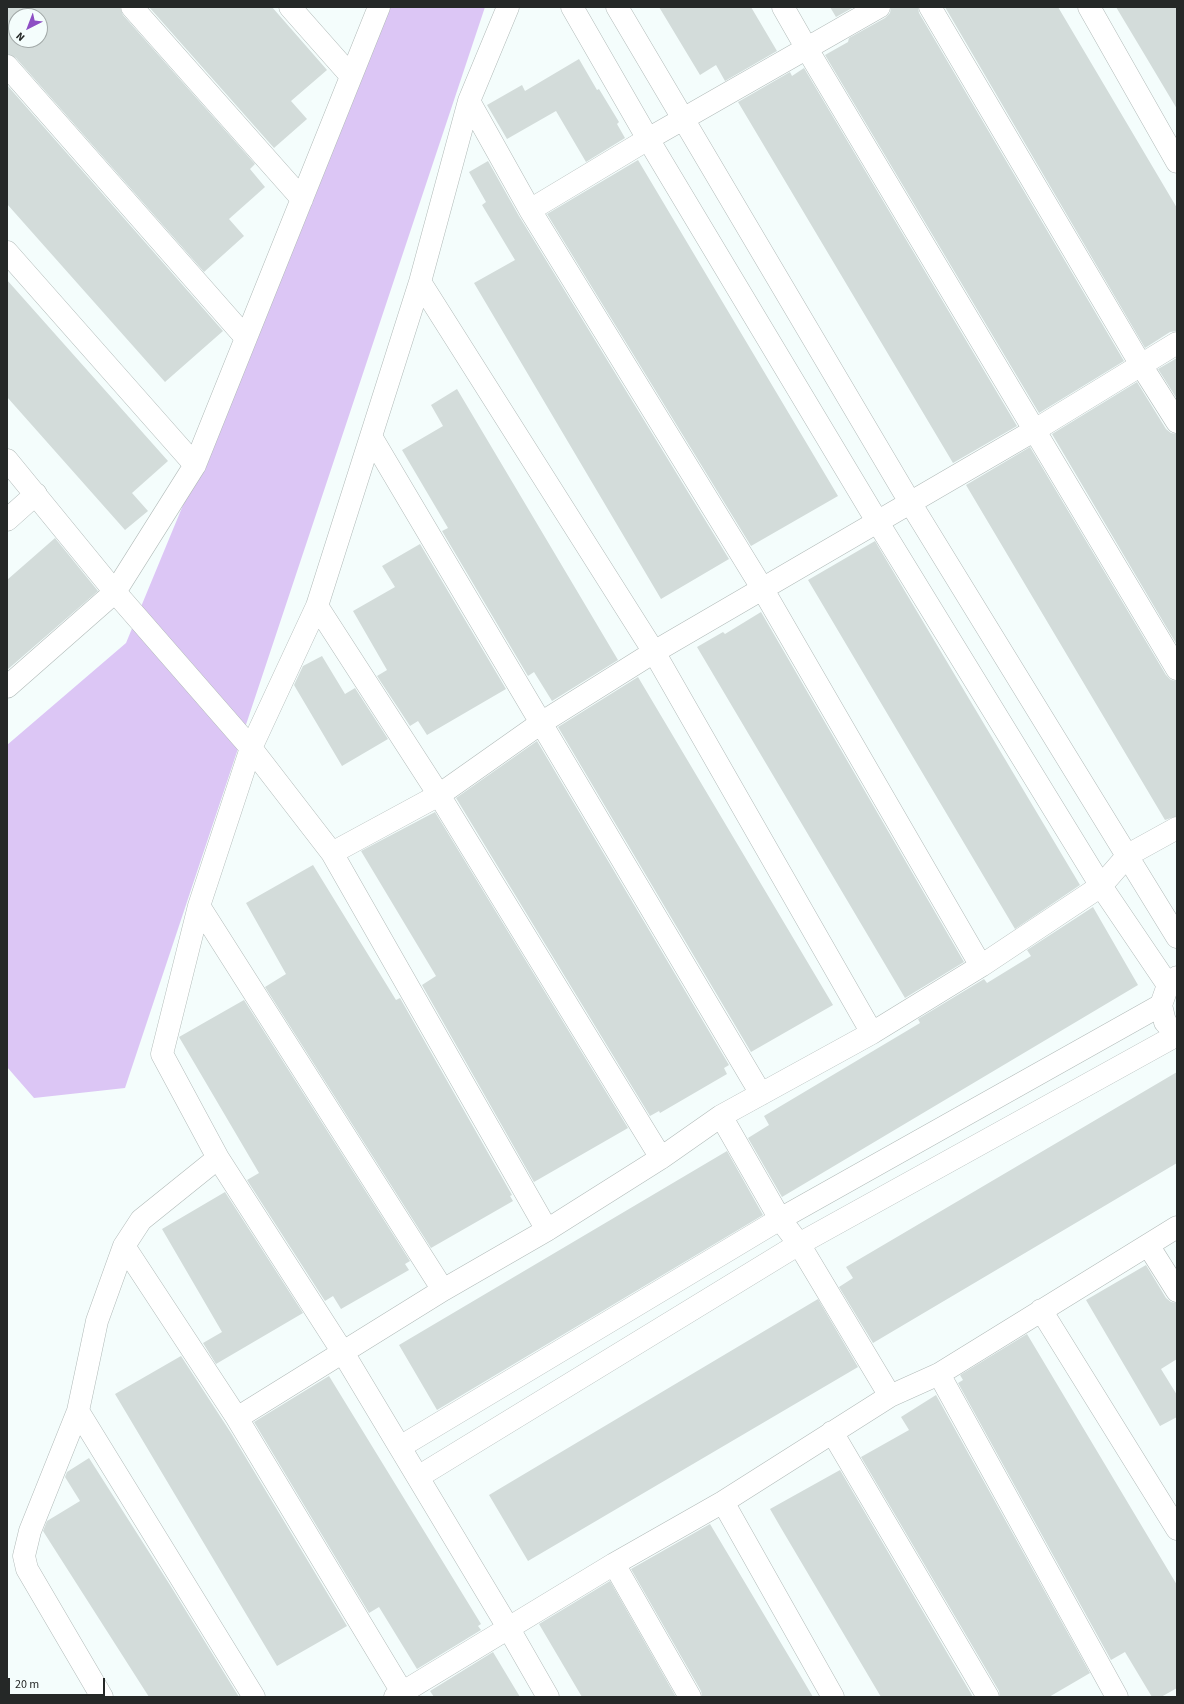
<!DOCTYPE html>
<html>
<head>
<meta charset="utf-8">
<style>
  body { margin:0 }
  #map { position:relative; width:1184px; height:1704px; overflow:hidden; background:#f4fdfc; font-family:"Source Sans 3",sans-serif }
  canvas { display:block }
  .frame { position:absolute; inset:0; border:8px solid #252827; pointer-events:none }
  .north { position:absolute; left:8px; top:8px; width:40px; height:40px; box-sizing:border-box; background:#f4fdfc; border:1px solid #a1a8a7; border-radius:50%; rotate:222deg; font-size:11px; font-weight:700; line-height:16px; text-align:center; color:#252827 }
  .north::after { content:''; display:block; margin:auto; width:14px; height:18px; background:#8d4ec4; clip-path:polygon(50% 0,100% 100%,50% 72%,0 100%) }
  .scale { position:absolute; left:8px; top:1678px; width:97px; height:18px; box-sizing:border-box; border:2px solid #252827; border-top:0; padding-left:5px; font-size:12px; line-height:14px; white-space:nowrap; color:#252827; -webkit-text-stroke:3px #f4fdfc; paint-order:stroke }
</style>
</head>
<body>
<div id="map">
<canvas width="1184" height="1704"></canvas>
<div class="frame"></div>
<div class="north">N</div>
<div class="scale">20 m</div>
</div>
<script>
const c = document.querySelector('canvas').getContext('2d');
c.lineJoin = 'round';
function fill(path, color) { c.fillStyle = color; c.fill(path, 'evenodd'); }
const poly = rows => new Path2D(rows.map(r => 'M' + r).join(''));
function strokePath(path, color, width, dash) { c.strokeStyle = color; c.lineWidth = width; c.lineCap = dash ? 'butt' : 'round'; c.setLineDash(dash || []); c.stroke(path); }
const green = poly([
  [389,7,485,7,125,1088,34,1098,7,1067,7,745,126,643]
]);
const building = poly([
  [7,7,120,7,123,15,255,164,250,169,265,187,229,219,244,236,204,272,16,58,7,54],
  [16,16,40,16,40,40,16,40],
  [149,7,272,7,327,70,291,101,307,119,274,148],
  [659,7,751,7,777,51,725,81,716,65,700,75],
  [830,7,854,7,836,17],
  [891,7,918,7,919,13,1124,361,1039,413,825,55,848,42,849,38,885,18,890,13],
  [945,7,1058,7,1177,208,1177,331,1170,332,1145,348],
  [1116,7,1177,7,1177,109,1146,57],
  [579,59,597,90,599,89,619,122,617,124,625,138,586,162,556,111,507,139,487,105,522,85,525,91],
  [804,68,1017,426,953,463,738,102,790,72,792,76],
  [7,85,223,331,165,382,7,204],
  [638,160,838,496,751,546,547,214],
  [488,161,519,216,729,559,661,599,474,283,515,260,482,205,486,202,469,172],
  [7,280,168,461,132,493,148,511,125,530,7,397],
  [1177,358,1177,399,1158,369],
  [1137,382,1166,429,1171,433,1177,434,1177,645,1052,434],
  [457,389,618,660,552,701,534,672,528,676,442,531,448,528,402,450,443,426,431,405],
  [1030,447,1166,675,1171,680,1177,681,1177,816,1165,820,966,485],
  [55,538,98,591,7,670,7,580],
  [875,541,1080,885,1015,929,808,580],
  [420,544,506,689,427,735,418,721,410,726,377,676,387,670,353,611,395,587,382,566],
  [761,612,964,962,905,998,697,647,723,632,725,634],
  [322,656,345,694,355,688,388,739,342,766,294,685,303,666],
  [638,677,833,1005,751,1052,558,727],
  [537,741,729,1065,724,1068,727,1074,660,1113,659,1111,650,1116,456,798],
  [435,812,628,1128,534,1182,422,985,436,976,361,851],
  [313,865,396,1000,400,998,512,1195,510,1196,513,1201,431,1248,265,987,286,974,246,903],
  [1093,907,1138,985,782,1197,748,1138,769,1125,764,1116,920,1023,918,1019,984,979,987,983,1031,956,1027,950],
  [244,1000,410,1261,405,1264,409,1270,341,1309,333,1296,325,1301,247,1180,259,1173,179,1037],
  [1177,1072,1177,1163,873,1343,839,1287,853,1278,846,1267],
  [727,1151,763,1215,437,1410,399,1345],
  [225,1192,303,1313,216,1364,203,1343,222,1332,162,1229],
  [1146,1265,1166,1298,1171,1302,1177,1303,1177,1359,1161,1369,1177,1395,1177,1417,1160,1426,1086,1300],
  [818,1299,858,1367,528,1561,489,1495],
  [1027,1334,1177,1585,1177,1688,1161,1697,1152,1697,1125,1652,1111,1660,958,1383,963,1380,960,1375],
  [181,1356,231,1433,347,1626,277,1666,115,1394],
  [329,1376,481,1624,478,1626,481,1630,417,1669,379,1607,369,1613,254,1422],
  [936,1395,1090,1673,1049,1697,1000,1697,999,1691,861,1457,909,1430,901,1417],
  [89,1458,170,1585,239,1697,149,1697,57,1553,43,1531,47,1521,80,1501,65,1477,67,1472],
  [840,1470,973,1697,881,1697,781,1528,770,1509],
  [710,1524,800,1675,813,1697,702,1697,701,1691,631,1569],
  [610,1581,676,1697,582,1697,539,1624],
  [493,1652,520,1697,434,1697,430,1691]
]);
const minor = poly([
  [132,7,302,199],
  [290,7,351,76],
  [508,7,469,101,420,282,317,606,251,748,199,906,162,1054,218,1158,342,1351,509,1629,548,1697],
  [572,7,648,139,877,521,1101,886,1168,985],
  [617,7,911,504,1177,937],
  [783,7,807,49,1177,669],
  [930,7,1141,365,1177,422],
  [1089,7,1177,162],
  [7,66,246,338],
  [469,101,530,210,762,588,981,966],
  [530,210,648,139,879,7],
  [7,252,195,465],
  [420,282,654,652,872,1033],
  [372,438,761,1094],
  [7,460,115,592,251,748,332,853,547,1230],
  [7,520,36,494],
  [317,606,439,795,661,1158],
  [7,687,115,592,195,465,379,7],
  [332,853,439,795,541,723,654,652,1035,430,1177,343],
  [199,906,443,1290],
  [721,1116,780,1219,799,1244,890,1396],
  [1148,1245,1177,1291],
  [124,1246,237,1418,405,1697],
  [1041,1310,1177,1529],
  [939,1374,1117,1697],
  [78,1411,254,1697],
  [237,1418,443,1290,547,1230,661,1158,721,1116,872,1033,981,966,1101,886,1128,855,1177,828],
  [832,1432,988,1697],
  [400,1447,780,1219,1161,1005],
  [418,1477,799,1244,1177,1035,1165,1022,1161,1005,1168,985,1177,977],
  [723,1502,833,1697],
  [614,1564,690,1697],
  [102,1697,27,1569,24,1556,30,1531,78,1411,97,1321,124,1246,141,1220,218,1158],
  [395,1697,614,1564,723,1502,890,1396,939,1374,1177,1227]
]);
fill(green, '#dcc6f5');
fill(building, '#d3dcda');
strokePath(minor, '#b1bab8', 23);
strokePath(minor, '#fff', 22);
</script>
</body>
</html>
